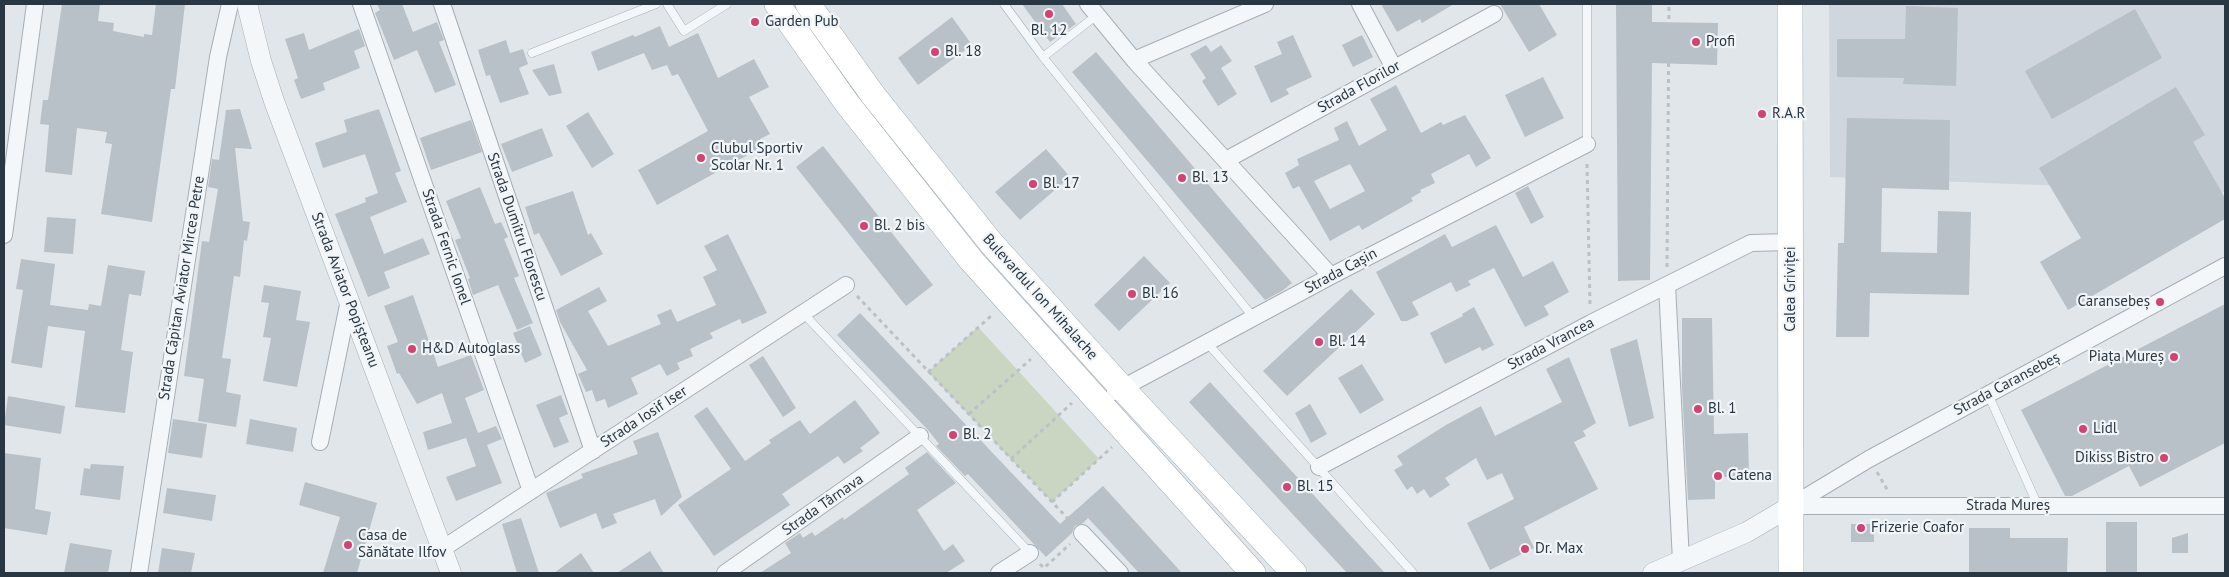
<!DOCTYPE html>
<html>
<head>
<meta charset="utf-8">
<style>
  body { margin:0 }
  #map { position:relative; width:2229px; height:577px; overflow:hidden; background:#e1e6ea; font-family:"PT Sans",sans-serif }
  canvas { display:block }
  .frame { position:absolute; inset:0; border:5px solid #293743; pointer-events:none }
</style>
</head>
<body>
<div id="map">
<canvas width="2229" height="577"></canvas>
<div class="frame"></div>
</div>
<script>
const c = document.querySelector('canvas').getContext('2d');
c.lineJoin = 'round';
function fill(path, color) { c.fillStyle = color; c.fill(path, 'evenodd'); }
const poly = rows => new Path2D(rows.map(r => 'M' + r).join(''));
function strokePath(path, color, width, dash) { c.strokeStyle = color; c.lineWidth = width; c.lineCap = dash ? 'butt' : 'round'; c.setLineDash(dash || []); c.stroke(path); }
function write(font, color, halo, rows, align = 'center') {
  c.font = font + ' "PT Sans",sans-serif'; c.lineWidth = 4.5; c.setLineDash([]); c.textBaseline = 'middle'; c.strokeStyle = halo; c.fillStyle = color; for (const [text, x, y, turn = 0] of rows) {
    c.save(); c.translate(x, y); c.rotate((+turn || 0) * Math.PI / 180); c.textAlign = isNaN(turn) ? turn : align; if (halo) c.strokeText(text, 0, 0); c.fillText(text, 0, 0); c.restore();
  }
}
const built = poly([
  [1829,4,2225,4,2225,192,1830,177]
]);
const green = poly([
  [978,327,1099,459,1052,502,928,372]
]);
const building = poly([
  [62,4,100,4,98,21,114,23,113,31,144,37,144,34,152,35,156,4,185,4,175,89,171,89,152,222,101,214,112,144,105,143,107,132,77,128,72,175,45,172,49,125,40,124,43,100,48,100],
  [377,4,402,4,413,32,437,22,444,40,439,42,456,85,435,93,417,50,394,60,375,13,380,10],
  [1022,4,1062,4,1076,24,1050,42],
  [1381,4,1454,4,1422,23,1420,19,1397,32],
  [1500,4,1539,4,1557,35,1529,52],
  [1616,4,1652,4,1652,22,1718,23,1717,65,1652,63,1650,280,1618,281],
  [1906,6,1958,8,1956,86,1903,84,1904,78,1837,77,1837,39,1905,39],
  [2135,9,2162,58,2052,119,2025,71],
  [952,17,972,45,918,85,898,58],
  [660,26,669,47,698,33,718,78,754,59,769,87,749,97,770,134,760,139,764,146,657,205,638,170,708,131,678,74,672,76,667,65,652,70,644,53,598,71,591,52,633,35,635,37],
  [359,29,365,46,354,51,360,68,323,83,325,90,301,99,294,80,298,78,285,39,304,33,309,50],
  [1293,35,1312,77,1286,89,1289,94,1271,103,1254,66,1282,54,1277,42],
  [1362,35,1373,57,1353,67,1342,45],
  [506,40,510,53,523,49,528,64,519,68,529,94,500,103,490,75,486,76,478,50],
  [1206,45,1211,52,1221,45,1232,61,1221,68,1237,94,1218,106,1202,81,1206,78,1190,54],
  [1096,52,1292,283,1282,291,1265,300,1072,72],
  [554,64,562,93,549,96,532,70],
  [1543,77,1564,118,1525,137,1505,95],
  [1396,85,1421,133,1441,122,1443,125,1465,115,1491,158,1476,167,1469,154,1431,174,1435,183,1420,190,1421,192,1411,198,1413,201,1362,230,1359,225,1330,241,1299,186,1293,189,1285,173,1299,165,1297,159,1339,140,1334,128,1347,121,1359,146,1387,130,1370,99],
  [1350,164,1365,191,1330,209,1314,181],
  [2176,87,2205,135,2193,142,2225,198,2225,219,2068,310,2040,262,2081,238,2039,168],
  [240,109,252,149,235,148,243,221,250,222,247,241,244,240,240,277,234,276,222,358,231,359,226,392,241,395,236,427,198,421,204,379,184,376,202,241,209,242,218,189,208,187,212,159,219,160,226,110],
  [379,109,401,171,395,173,407,202,370,217,384,254,423,238,430,254,384,272,390,288,368,297,335,214,366,202,365,198,378,193,365,154,323,168,315,143,347,132,344,120],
  [588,112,614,154,592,168,566,126],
  [1847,118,1950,120,1949,190,1882,188,1881,252,1937,253,1938,211,1971,212,1969,295,1870,293,1869,337,1836,337,1838,243,1844,243],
  [471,120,482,152,431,170,420,138],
  [542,128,553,156,512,172,501,144],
  [823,146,933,285,906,306,796,167],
  [1046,149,1070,177,1020,220,995,192],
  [1528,186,1544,217,1531,224,1515,193],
  [480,187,495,224,501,222,508,237,504,239,519,276,514,278,533,323,517,330,498,285,473,295,468,279,470,278,455,240,461,238,446,201],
  [573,191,588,235,591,233,603,254,561,276,539,233,534,235,525,207],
  [47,217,76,219,73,254,44,252],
  [1496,225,1523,277,1553,261,1569,292,1544,306,1549,315,1525,327,1494,268,1468,281,1471,285,1456,292,1451,282,1412,302,1419,315,1407,321,1401,321,1376,272,1445,234,1452,247],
  [728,234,767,313,742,324,740,319,710,333,713,338,690,349,693,356,677,363,680,369,667,376,660,364,631,378,638,394,608,408,605,399,596,402,592,390,586,392,578,374,587,370,560,322,556,310,599,287,607,301,588,311,608,346,661,324,657,315,671,309,677,322,716,305,703,277,717,270,704,246],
  [1144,256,1170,283,1119,331,1094,305],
  [21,259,55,264,50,305,88,310,89,304,101,306,108,265,145,271,141,296,129,294,121,350,133,352,125,413,75,407,85,331,48,326,42,368,11,363,23,290,16,289],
  [264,285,301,291,296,320,310,322,297,387,263,381,271,338,263,337,269,303,261,302],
  [1351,289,1375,314,1287,396,1263,371],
  [413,295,438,367,471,355,484,390,465,398,478,433,496,426,502,439,487,445,502,483,456,501,446,477,476,466,466,438,428,450,423,432,452,423,442,393,417,404,399,373,397,374,387,346,398,342,384,306],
  [2225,304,2225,443,2140,487,2129,466,2072,496,2065,496,2021,410],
  [1474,307,1494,345,1482,351,1480,347,1445,364,1430,333,1463,316,1462,314],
  [860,313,1060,524,1103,486,1182,573,1139,573,1088,518,1083,523,1075,526,1072,533,1046,557,968,474,965,476,936,446,939,444,928,430,837,335],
  [1682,318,1712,318,1714,434,1748,433,1749,477,1715,477,1715,499,1688,500,1682,388],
  [530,326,542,355,525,363,513,333],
  [1637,339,1654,418,1629,427,1610,349],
  [763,356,796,408,783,417,749,365],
  [1569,357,1596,423,1583,431,1586,436,1574,442,1598,489,1524,527,1534,548,1490,570,1467,523,1514,499,1502,473,1487,480,1476,458,1445,478,1450,485,1430,498,1424,489,1417,494,1412,486,1407,490,1394,470,1403,465,1397,456,1446,425,1481,406,1495,436,1562,402,1546,369],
  [1362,364,1384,400,1360,414,1338,378],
  [1210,382,1385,573,1347,573,1189,402],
  [561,395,568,414,559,418,569,442,554,448,536,405],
  [8,396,65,406,61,434,4,425],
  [855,400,880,433,860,448,863,451,844,464,838,456,782,494,790,505,714,556,678,505,731,469,694,416,707,407,745,461,771,443,769,440,800,420,810,434],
  [1310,404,1327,434,1311,443,1295,413],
  [173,419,207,424,202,458,168,453],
  [250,419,297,428,293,452,246,444],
  [658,432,682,497,661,516,655,499,613,514,617,523,602,529,596,513,560,528,546,493,583,478,581,474,638,454,633,441],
  [927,452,956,483,917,510,944,551,953,544,965,561,946,573,760,573,791,553,785,543,800,533,803,538,812,532,815,536,843,517,844,520,909,474,905,468],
  [4,453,41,458,35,509,51,512,47,535,4,528],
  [91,464,124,466,120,500,80,495,84,468,90,469],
  [305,482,377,503,357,573,323,573,340,517,299,505],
  [167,488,216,495,212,521,163,513],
  [521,518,539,573,517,573,502,524],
  [2106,522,2137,522,2137,573,2106,573],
  [1851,524,1874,524,1874,542,1851,542],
  [1969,528,2010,528,2010,538,2068,538,2067,573,1969,573],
  [2188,533,2188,553,2172,553,2172,538],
  [70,543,112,550,108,573,64,573],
  [162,548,195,553,191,573,158,573],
  [650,551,664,573,617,573],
  [581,553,594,573,554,573]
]);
const path = poly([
  [1587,164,1590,305],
  [1667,267,1669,4],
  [857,296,1071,522],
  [928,372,991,316],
  [969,414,1031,359],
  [1742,434,1743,478],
  [1011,459,1072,403],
  [1877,472,1888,491],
  [1052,502,1112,447],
  [1040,564,1044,568,1070,544]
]);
const service = poly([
  [667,4,684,31,727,4],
  [1004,4,1043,57,1254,318],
  [1587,4,1587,144],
  [532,53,656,4],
  [1043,57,1097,15],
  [803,313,1030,553],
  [1208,344,1413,573],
  [1988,394,2038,506]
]);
const minor = poly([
  [361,4,531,491],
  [442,4,593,451],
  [1088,4,1134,60,1331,276],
  [1360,4,1394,68],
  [1134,60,1265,4],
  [1226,160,1494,14],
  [4,235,35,4],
  [1667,285,1681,561],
  [1115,392,1331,276,1587,144],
  [320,442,349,300],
  [1319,467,1591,323,1751,243,1790,242],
  [1791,506,1869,459,2225,266],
  [1791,506,2225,506],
  [1082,533,1120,573],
  [442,549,846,285],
  [139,573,218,57,230,4],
  [725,573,920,436],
  [999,573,1030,553]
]);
const tertiary = poly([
  [247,4,261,61,274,101,451,573],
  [1653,573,1747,532,1791,506]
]);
const primary = poly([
  [777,4,846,102,971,260,1253,573],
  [808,4,873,95,992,244,1122,388,1294,573],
  [1790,4,1791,573]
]);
const markers = [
  [1049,14,5,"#d34371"],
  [755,22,5,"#d34371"],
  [1696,42,5,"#d34371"],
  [935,52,5,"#d34371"],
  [1762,114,5,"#d34371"],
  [701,158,5,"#d34371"],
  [1182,178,5,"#d34371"],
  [1033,184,5,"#d34371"],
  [864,226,5,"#d34371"],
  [1132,294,5,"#d34371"],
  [2160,302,5,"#d34371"],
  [1319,342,5,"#d34371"],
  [412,349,5,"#d34371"],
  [2174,357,5,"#d34371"],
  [1698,409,5,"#d34371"],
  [2083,429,5,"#d34371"],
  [953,435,5,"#d34371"],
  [2164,458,5,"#d34371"],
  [1718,476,5,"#d34371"],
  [1287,487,5,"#d34371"],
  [1861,528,5,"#d34371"],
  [348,545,5,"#d34371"],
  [1525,549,5,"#d34371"]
];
const poiNames = [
  ["Garden Pub",765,22],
  ["Bl. 12",1049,31,"center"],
  ["Profi",1706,42],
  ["Bl. 18",945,52],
  ["R.A.R",1772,114],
  ["Clubul Sportiv",711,149],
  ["Scolar Nr. 1",711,166],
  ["Bl. 13",1192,178],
  ["Bl. 17",1043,184],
  ["Bl. 2 bis",874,226],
  ["Bl. 16",1142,294],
  ["Caransebeș",2150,302,"right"],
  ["Bl. 14",1329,342],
  ["H&D Autoglass",422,349],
  ["Piața Mureș",2164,357,"right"],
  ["Bl. 1",1708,409],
  ["Lidl",2093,429],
  ["Bl. 2",963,435],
  ["Dikiss Bistro",2154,458,"right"],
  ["Catena",1728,476],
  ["Bl. 15",1297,487],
  ["Frizerie Coafor",1871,528],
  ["Casa de",358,536],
  ["Sănătate Ilfov",358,553],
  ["Dr. Max",1535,549]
];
const streetNames = [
  ["Strada Florilor",1359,87,-29],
  ["Strada Dumitru Florescu",517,227,71],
  ["Strada Fernic Ionel",446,247,71],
  ["Strada Cașin",1341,271,-28],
  ["Strada Căpitan Aviator Mircea Petre",182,288,-81],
  ["Calea Griviței",1791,289,-90],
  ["Strada Aviator Popișteanu",345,290,69],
  ["Bulevardul Ion Mihalache",1040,297,48],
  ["Strada Vrancea",1551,344,-28],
  ["Strada Caransebeș",2007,384,-28],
  ["Strada Iosif Iser",644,417,-33],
  ["Strada Târnava",823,505,-35],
  ["Strada Mureș",2008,506]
];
fill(built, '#cfd6dd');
fill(green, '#cad5c2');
fill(building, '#b8c1c8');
strokePath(service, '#a6aeb5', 9);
strokePath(minor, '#a6aeb5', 18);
strokePath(tertiary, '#a6aeb5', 21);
strokePath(primary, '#a0adb7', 26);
strokePath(path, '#bbc1c6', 3, [4, 4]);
strokePath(service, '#f4f7f9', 8);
strokePath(minor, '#f4f7f9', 16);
strokePath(tertiary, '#f4f7f9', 20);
strokePath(primary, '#fff', 25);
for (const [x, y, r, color] of markers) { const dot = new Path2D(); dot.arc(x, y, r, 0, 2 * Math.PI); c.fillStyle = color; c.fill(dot); strokePath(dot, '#f1f5f8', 2); }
write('15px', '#293743', '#f1f5f8', poiNames, 'left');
write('15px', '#293743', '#f1f5f8', streetNames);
</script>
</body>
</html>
